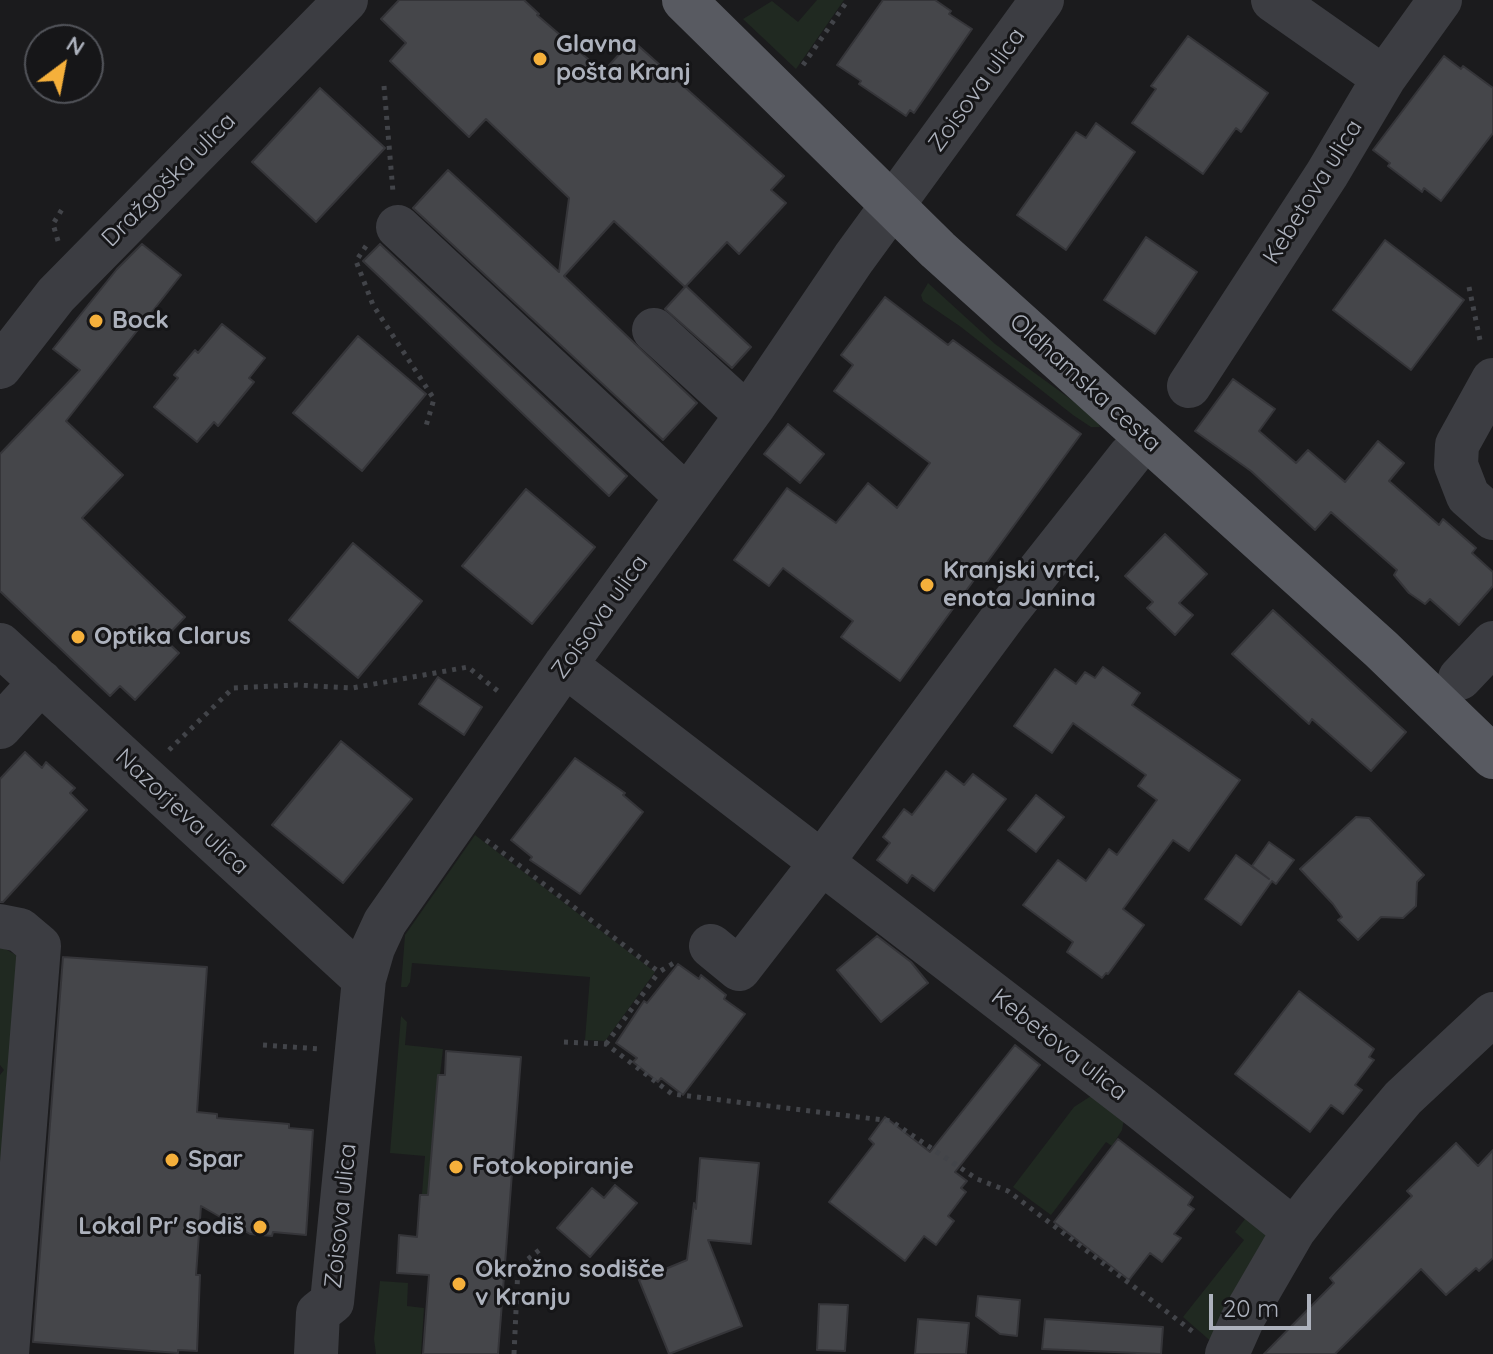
<!DOCTYPE html>
<html>
<head>
<meta charset="utf-8">
<style>
  body { margin:0 }
  #map { position:relative; width:1493px; height:1354px; overflow:hidden; background:#1b1b1d; font-family:Quicksand,sans-serif }
  canvas { display:block }
  .north { position:absolute; left:24px; top:24px; width:80px; height:80px; box-sizing:border-box; background:#161618; border:2px solid #52545a; border-radius:50%; rotate:32deg; font-size:22px; font-weight:700; line-height:32px; text-align:center; color:#adb2bd }
  .north::after { content:''; display:block; margin:auto; width:28px; height:36px; background:#f5b03b; clip-path:polygon(50% 0,100% 100%,50% 72%,0 100%) }
  .scale { position:absolute; left:1209px; top:1294px; width:102px; height:36px; box-sizing:border-box; border:4px solid #adb2bd; border-top:0; padding-left:10px; font-size:24px; line-height:28px; white-space:nowrap; color:#adb2bd; -webkit-text-stroke:6px #161618; paint-order:stroke }
</style>
</head>
<body>
<div id="map">
<canvas width="1493" height="1354"></canvas>
<div class="north">N</div>
<div class="scale">20 m</div>
</div>
<script>
const c = document.querySelector('canvas').getContext('2d');
c.lineJoin = 'round';
function fill(path, color) { c.fillStyle = color; c.fill(path, 'evenodd'); }
const poly = rows => new Path2D(rows.map(r => 'M' + r).join(''));
function strokePath(path, color, width, dash) { c.strokeStyle = color; c.lineWidth = width; c.lineCap = dash ? 'butt' : 'round'; c.setLineDash(dash || []); c.stroke(path); }
function write(font, color, halo, rows, align = 'center') {
  c.font = font + ' Quicksand,sans-serif'; c.lineWidth = 6; c.setLineDash([]); c.textBaseline = 'middle'; c.strokeStyle = halo; c.fillStyle = color; for (const [text, x, y, turn = 0] of rows) {
    c.save(); c.translate(x, y); c.rotate((+turn || 0) * Math.PI / 180); c.textAlign = isNaN(turn) ? turn : align; if (halo) c.strokeText(text, 0, 0); c.fillText(text, 0, 0); c.restore();
  }
}
const green = poly([
  [817,0,844,0,796,69,743,19,772,1,798,22],
  [928,283,995,344,1095,417,1100,427,1091,427,1073,415,961,327,923,301,921,295],
  [475,835,655,972,605,1041,585,1040,590,977,412,963,410,982,407,987,401,987,405,935],
  [0,946,16,955,23,968,0,1190,0,1075,4,1070,0,1065],
  [401,1016,407,1022,405,1045,443,1049,440,1075,438,1076,432,1149,433,1195,422,1194,425,1156,390,1153],
  [1091,1096,1124,1119,1122,1130,1112,1146,1106,1142,1051,1215,1013,1187,1074,1107],
  [1252,1210,1269,1230,1214,1344,1183,1317,1244,1240,1235,1232],
  [380,1281,408,1283,407,1306,424,1308,421,1354,376,1354,374,1339]
]);
const building = poly([
  [399,0,524,0,539,14,537,15,603,72,632,40,784,176,771,190,786,203,739,254,727,242,685,287,614,221,564,276,697,403,663,440,413,208,448,170,559,272,569,198,486,119,469,137,390,61,406,43,381,19,399,0],
  [883,0,935,0,951,11,949,14,972,29,914,113,910,110,906,116,859,84,861,81,837,65,883,0],
  [1188,36,1268,93,1241,132,1236,128,1203,174,1132,123,1156,89,1151,86,1188,36],
  [1444,56,1461,69,1463,66,1493,88,1493,133,1441,201,1424,188,1422,192,1388,166,1390,163,1373,150,1444,56],
  [320,88,385,148,316,222,252,162,320,88],
  [1096,123,1135,152,1066,250,1017,215,1076,132,1086,138,1096,123],
  [1146,237,1197,272,1155,334,1104,300,1146,237],
  [1385,240,1464,300,1411,370,1333,310,1385,240],
  [142,244,181,275,66,421,123,475,82,518,185,617,164,639,179,653,135,700,120,686,110,696,0,591,0,454,80,370,53,349,117,269,142,244],
  [380,244,627,476,609,496,363,261,380,244],
  [686,286,751,347,732,368,665,309,686,286],
  [885,297,948,345,953,340,1081,434,900,681,841,637,853,621,783,568,769,586,734,560,787,488,836,523,868,483,897,508,930,463,834,391,853,365,841,355,885,297],
  [222,324,265,358,249,378,254,382,218,426,214,422,197,442,154,407,178,378,174,375,195,350,198,353,222,324],
  [358,336,426,394,362,471,293,413,358,336],
  [1233,379,1275,409,1259,431,1296,463,1308,450,1345,482,1378,441,1404,463,1389,481,1439,525,1443,519,1476,548,1472,553,1493,572,1493,586,1459,625,1430,599,1425,604,1409,593,1394,575,1397,570,1331,512,1315,530,1251,471,1195,431,1233,379],
  [788,424,824,454,800,483,764,454,788,424],
  [526,489,595,547,532,624,462,566,526,489],
  [1165,534,1207,574,1179,603,1193,615,1175,635,1147,608,1153,602,1125,576,1165,534],
  [353,543,422,601,358,678,289,620,353,543],
  [1273,610,1406,732,1371,771,1312,719,1309,724,1232,654,1273,610],
  [1103,667,1140,693,1132,705,1240,780,1189,851,1173,840,1123,909,1144,925,1108,974,1106,973,1102,978,1067,952,1073,942,1023,905,1058,860,1086,881,1109,849,1117,855,1157,800,1138,786,1146,775,1073,723,1052,753,1014,726,1055,669,1076,684,1085,672,1095,678,1103,667],
  [438,677,482,707,464,735,419,704,438,677],
  [341,741,412,799,343,883,272,825,341,741],
  [25,752,42,768,46,762,75,788,70,793,87,810,3,902,0,902,0,779,25,752],
  [575,758,625,793,623,795,643,812,580,894,530,860,532,857,511,840,575,758],
  [946,771,964,785,973,774,1006,799,934,891,912,875,907,883,877,860,890,843,883,837,904,809,912,815,946,771],
  [1036,795,1064,817,1036,852,1008,830,1036,795],
  [1356,817,1369,818,1424,875,1417,882,1416,906,1403,918,1381,917,1358,940,1338,920,1342,917,1333,904,1300,869,1356,817],
  [1269,842,1294,860,1276,884,1272,881,1241,925,1205,899,1236,855,1269,879,1252,866,1269,842],
  [877,936,911,962,928,983,881,1022,837,970,877,936],
  [63,957,207,967,197,1112,217,1114,217,1118,289,1124,289,1128,313,1130,306,1235,273,1232,272,1236,250,1234,201,1206,196,1275,200,1275,197,1351,178,1350,178,1353,33,1342,63,957],
  [678,964,699,979,701,975,726,995,724,999,745,1014,683,1095,661,1078,658,1082,633,1062,637,1058,616,1043,644,1001,647,1003,678,964],
  [1299,991,1374,1049,1369,1057,1374,1060,1355,1085,1362,1090,1343,1114,1331,1105,1310,1132,1235,1074,1299,991],
  [1015,1045,1040,1065,955,1172,967,1181,961,1188,966,1192,948,1216,954,1221,936,1245,924,1236,905,1261,829,1202,874,1144,869,1139,885,1117,930,1152,1015,1045],
  [446,1051,521,1057,498,1354,423,1354,429,1275,397,1273,399,1235,417,1237,420,1195,428,1195,438,1075,445,1075,446,1051],
  [1118,1139,1193,1197,1188,1205,1194,1209,1174,1234,1181,1238,1162,1262,1150,1253,1129,1280,1054,1222,1118,1139],
  [1456,1143,1478,1166,1493,1150,1493,1258,1479,1271,1476,1268,1446,1295,1421,1269,1335,1354,1264,1354,1334,1283,1330,1278,1412,1196,1407,1191,1456,1143],
  [700,1158,759,1163,751,1244,708,1240,742,1326,669,1354,639,1280,687,1260,694,1203,696,1209,700,1158],
  [615,1185,637,1203,590,1257,557,1228,592,1188,604,1198,615,1185],
  [978,1296,1020,1300,1017,1336,1000,1334,976,1316,978,1296],
  [819,1304,848,1305,845,1351,817,1350,819,1304],
  [918,1319,969,1323,966,1354,915,1354,918,1319],
  [1045,1319,1163,1327,1161,1354,1042,1349,1045,1319]
]);
const path = poly([
  [803,65,848,0],
  [384,86,393,192],
  [58,241,53,224,64,206],
  [366,246,356,261,373,305,434,399,426,426],
  [1469,287,1481,345],
  [169,750,233,688,297,685,352,688,468,667,499,692],
  [486,840,659,972,677,961],
  [564,1042,606,1044,672,1094,891,1121,977,1179,1008,1191,1196,1334],
  [606,1044,659,972],
  [263,1045,320,1049],
  [514,1354,518,1267,543,1247]
]);
const minor = poly([
  [1273,0,1384,78],
  [398,227,687,497],
  [654,330,747,415],
  [0,367,56,295,346,0],
  [1493,380,1457,445,1456,465,1468,496,1493,518],
  [1189,386,1327,174,1384,78,1440,0],
  [0,645,364,979],
  [565,665,1141,1108,1294,1230],
  [1460,678,1493,643],
  [0,727,41,682],
  [0,926,20,930,39,946,7,1354],
  [711,946,739,969,822,862,1009,609,1130,456],
  [316,1354,318,1313,332,1302,364,979,373,948,385,922,565,665,755,404,854,258,1042,0],
  [1227,1354,1243,1318,1294,1230,1318,1199,1403,1098,1493,1014]
]);
const major = poly([
  [684,0,938,250,1381,649,1493,757]
]);
const markers = [
  [540,59,8,"#f5b03b"],
  [96,321,8,"#f5b03b"],
  [927,585,8,"#f5b03b"],
  [78,637,8,"#f5b03b"],
  [172,1160,8,"#f5b03b"],
  [456,1167,8,"#f5b03b"],
  [260,1227,8,"#f5b03b"],
  [459,1284,8,"#f5b03b"]
];
const poiNames = [
  ["Glavna",556,45],
  ["pošta Kranj",556,73],
  ["Bock",112,321],
  ["Kranjski vrtci,",943,571],
  ["enota Janina",943,599],
  ["Optika Clarus",94,637],
  ["Spar",188,1160],
  ["Fotokopiranje",472,1167],
  ["Lokal Pr' sodiš",244,1227,"right"],
  ["Okrožno sodišče",475,1270],
  ["v Kranju",475,1298]
];
const streetNames = [
  ["Zoisova ulica",977,90,-54],
  ["Dražgoška ulica",169,180,-45],
  ["Kebetova ulica",1313,192,-58],
  ["Oldhamska cesta",1085,383,42],
  ["Zoisova ulica",600,617,-54],
  ["Nazorjeva ulica",182,812,43],
  ["Kebetova ulica",1059,1045,38],
  ["Zoisova ulica",341,1216,-84]
];
fill(green, '#202921');
fill(building, '#45464a');
strokePath(building, '#353539', 2);
strokePath(path, '#424449', 5, [4, 6]);
strokePath(minor, '#3c3d42', 44);
strokePath(major, '#585a61', 44);
for (const [x, y, r, color] of markers) { const dot = new Path2D(); dot.arc(x, y, r, 0, 2 * Math.PI); c.fillStyle = color; c.fill(dot); strokePath(dot, '#161618', 3); }
write('bold 24px', '#adb2bd', '#161618', poiNames, 'left');
write('24px', '#adb2bd', '#161618', streetNames);
</script>
</body>
</html>
